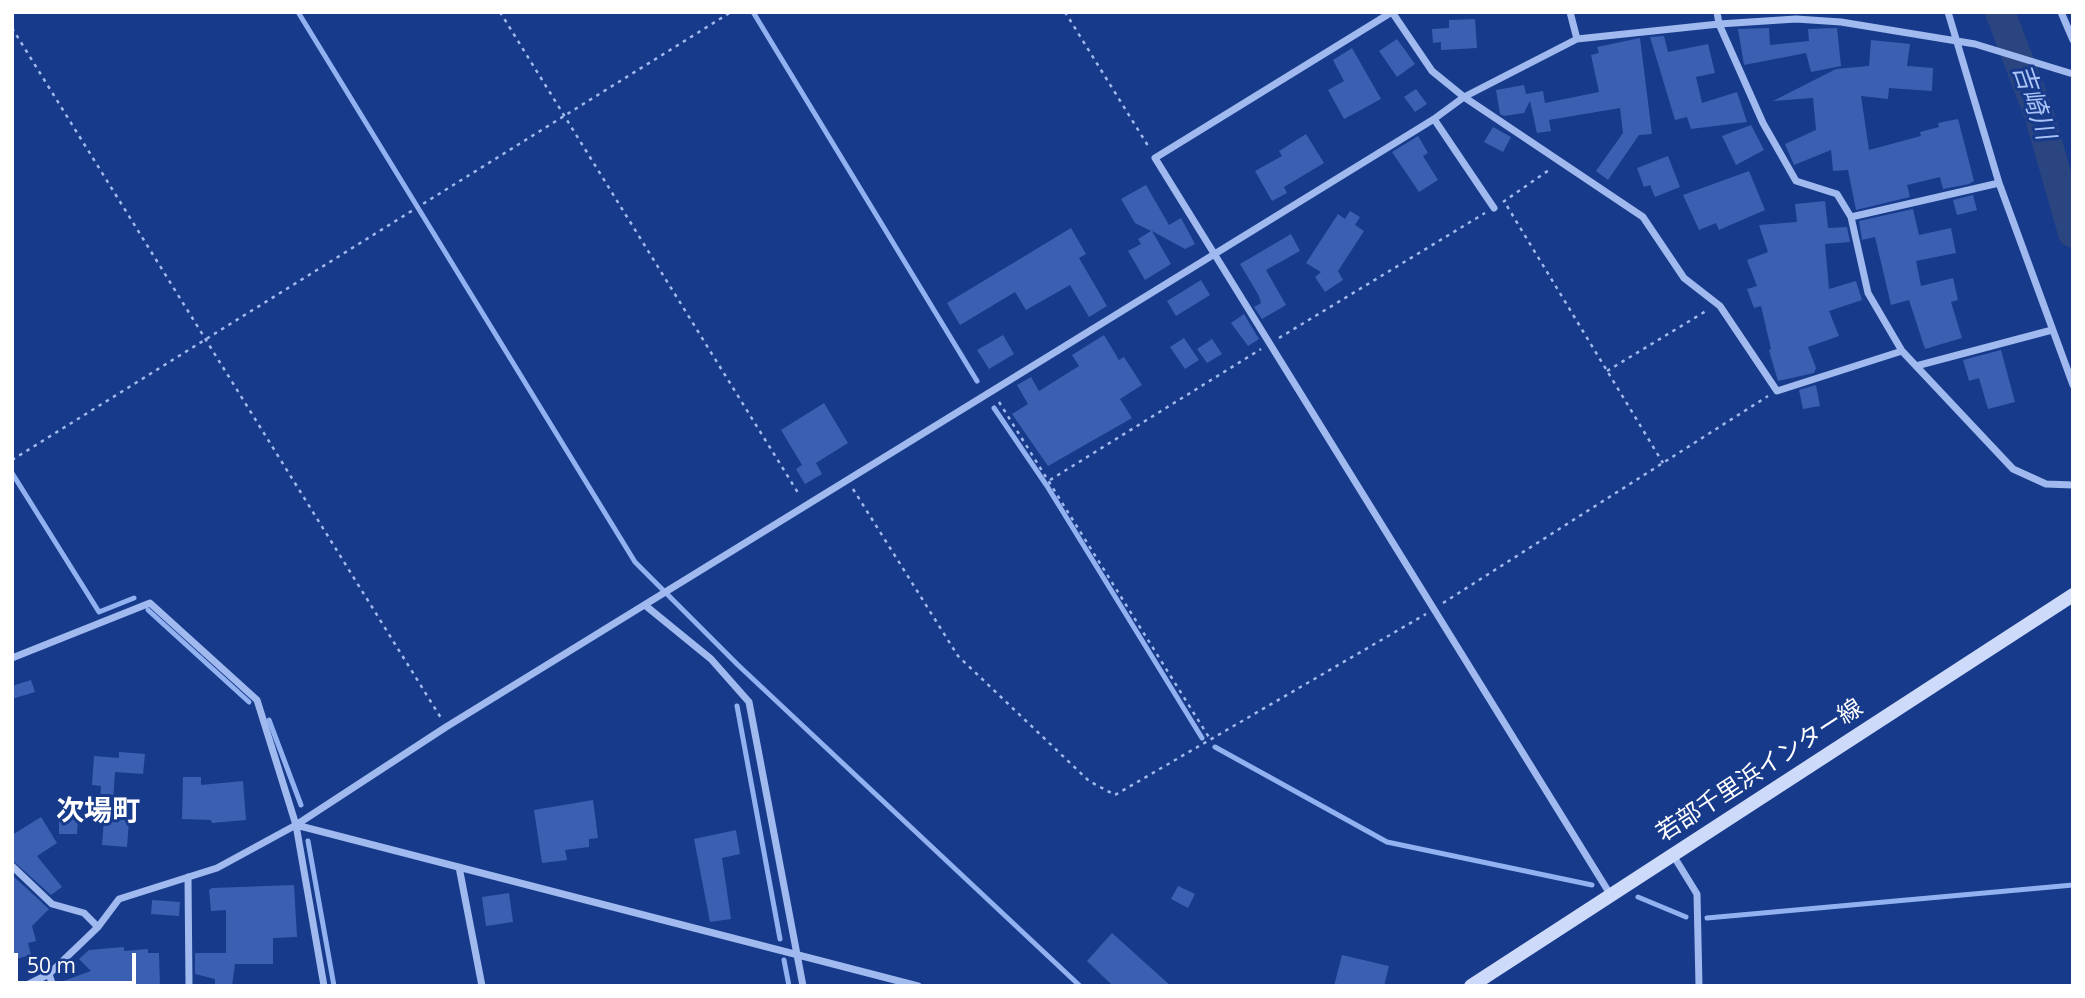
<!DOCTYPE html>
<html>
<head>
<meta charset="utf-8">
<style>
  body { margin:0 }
  #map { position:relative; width:2085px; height:998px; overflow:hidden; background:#173a8a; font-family:"Open Sans",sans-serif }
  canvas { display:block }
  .frame { position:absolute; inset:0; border:14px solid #fff; pointer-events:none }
  .scale { position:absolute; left:14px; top:953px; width:122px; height:32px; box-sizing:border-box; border:4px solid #fff; border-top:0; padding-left:9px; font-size:21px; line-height:24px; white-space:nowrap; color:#fff; -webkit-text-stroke:5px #173a8a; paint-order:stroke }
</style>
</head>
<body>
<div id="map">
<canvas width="2085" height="998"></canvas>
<div class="frame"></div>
<div class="scale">50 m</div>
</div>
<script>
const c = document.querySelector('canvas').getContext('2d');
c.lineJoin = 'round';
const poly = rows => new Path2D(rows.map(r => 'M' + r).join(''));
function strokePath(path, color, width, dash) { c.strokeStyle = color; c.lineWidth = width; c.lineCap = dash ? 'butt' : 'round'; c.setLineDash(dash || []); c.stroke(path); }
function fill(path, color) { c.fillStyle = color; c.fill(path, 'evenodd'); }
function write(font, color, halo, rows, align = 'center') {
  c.font = font + ' "Open Sans","Noto Sans JP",sans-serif'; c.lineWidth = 6; c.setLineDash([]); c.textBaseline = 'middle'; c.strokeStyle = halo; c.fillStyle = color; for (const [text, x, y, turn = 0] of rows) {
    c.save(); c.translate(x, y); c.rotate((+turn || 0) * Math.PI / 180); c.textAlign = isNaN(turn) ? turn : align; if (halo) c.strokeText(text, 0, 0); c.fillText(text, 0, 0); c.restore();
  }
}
const stream = poly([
  [298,12,635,562,738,665,1080,986],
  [753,12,977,381],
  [994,408,1047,486,1202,738],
  [12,473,99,612,134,598],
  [148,610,249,702],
  [737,706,780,939],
  [269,720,301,805],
  [1215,747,1387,842,1592,885],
  [308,841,334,986],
  [1638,897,1686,917],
  [1707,918,2073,885],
  [784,960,789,986]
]);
const river = poly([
  [2000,12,2039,114,2073,233]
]);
const building = poly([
  [1475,19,1477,48,1441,50,1441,42,1433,43,1432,29,1449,28,1449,20],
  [1769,28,1770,45,1809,41,1808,29,1837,28,1841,66,1811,72,1806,53,1744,65,1738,29],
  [1664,36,1668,52,1708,44,1715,73,1696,77,1702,103,1737,92,1747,122,1691,129,1687,117,1675,120,1650,37],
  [1640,38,1652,134,1639,135,1608,180,1596,171,1623,133,1620,108,1549,120,1551,131,1537,133,1530,101,1524,113,1504,116,1500,114,1496,90,1524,85,1526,94,1543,91,1545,103,1599,92,1591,55,1599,53,1597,47],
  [1397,39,1415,64,1397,77,1379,51],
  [1871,40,1910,44,1907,66,1933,68,1932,91,1889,88,1888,99,1861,96,1869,150,1921,136,1920,132,1939,127,1938,123,1958,119,1974,181,1969,184,1943,189,1940,177,1907,185,1910,197,1856,210,1848,170,1833,171,1831,150,1794,165,1785,144,1816,130,1813,98,1773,101,1836,69,1869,66],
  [1352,48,1381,99,1344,119,1328,90,1344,81,1333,60],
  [1416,89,1427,104,1415,112,1404,97],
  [1751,125,1764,150,1736,165,1722,136],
  [1493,127,1511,137,1503,152,1484,142],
  [1306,134,1324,163,1284,187,1287,193,1272,201,1255,171,1282,156,1279,151],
  [1418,136,1428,153,1423,156,1438,180,1419,192,1392,152],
  [1668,156,1680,187,1655,197,1650,185,1644,187,1637,168],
  [1749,171,1765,210,1719,230,1716,223,1699,230,1683,195],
  [1146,185,1169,225,1181,218,1195,244,1185,249,1152,231,1171,264,1145,280,1128,251,1141,244,1138,239,1151,231,1135,223,1121,199],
  [1973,195,1977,210,1957,215,1953,200],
  [1825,201,1828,228,1847,227,1850,242,1825,244,1829,289,1856,281,1862,300,1829,311,1839,336,1808,347,1816,368,1814,373,1778,381,1769,350,1771,349,1761,306,1754,308,1747,289,1757,286,1747,260,1768,252,1759,225,1797,222,1795,204],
  [1913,209,1919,235,1951,228,1956,253,1916,261,1921,286,1953,278,1958,300,1951,302,1962,338,1925,349,1909,300,1891,305,1875,237,1862,240,1859,221],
  [1350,211,1360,217,1355,225,1364,231,1338,271,1343,280,1325,292,1315,277,1321,272,1306,263,1338,214,1345,219],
  [1071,228,1086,254,1079,258,1107,306,1089,317,1070,285,1026,310,1015,292,960,325,947,303],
  [1291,234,1300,251,1266,270,1286,305,1262,319,1254,307,1261,303,1259,296,1240,264],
  [1201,280,1210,295,1176,316,1167,301],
  [1244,314,1259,339,1248,346,1231,323],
  [1003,335,1014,354,989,369,977,350],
  [1104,335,1119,360,1124,357,1142,385,1120,399,1132,418,1048,466,1012,414,1028,404,1017,385,1031,377,1039,391,1079,366,1072,355],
  [1184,338,1199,360,1185,369,1170,347],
  [1212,339,1222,354,1207,363,1197,349],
  [2001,350,2015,402,1988,409,1979,378,1969,381,1963,360],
  [1816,385,1820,406,1803,409,1799,390],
  [824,403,848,443,816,463,822,474,805,484,796,469,802,465,781,430],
  [31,680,35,692,12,699,12,686],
  [119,752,145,754,143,774,115,772,113,802,100,801,101,786,92,785,94,756,119,758],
  [183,777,201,777,201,785,243,781,246,820,212,823,211,820,182,819],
  [593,800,598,838,589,839,589,847,565,850,567,860,542,863,534,810],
  [105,806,130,808,127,847,102,845],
  [59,816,78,817,77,834,59,834],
  [41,817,57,843,37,856,62,887,51,895,12,860,12,835],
  [736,830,740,854,722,858,731,919,710,922,694,839],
  [12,875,49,909,32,926,36,941,28,943,31,955,12,960],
  [294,885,297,937,273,938,273,964,235,964,232,986,215,986,215,979,195,974,195,953,226,953,226,910,211,911,209,890,212,888],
  [1178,886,1195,894,1188,908,1171,899],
  [509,893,513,922,486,926,482,897],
  [152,900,180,902,179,916,151,914],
  [1112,933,1171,986,1113,986,1087,961],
  [124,947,124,951,148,949,148,953,159,953,160,986,59,986,58,983,91,971,79,959,89,950],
  [1342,955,1389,966,1384,986,1334,986]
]);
const path = poly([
  [500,12,800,496],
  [1065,12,1150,149],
  [12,28,441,718],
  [1503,202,1549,170],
  [1507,206,1663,463],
  [1279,338,1485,213],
  [1607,371,1706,311],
  [999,402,1210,739],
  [12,460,731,12],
  [1050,480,1261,349],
  [853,489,958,656,1089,781,1115,795,1426,614],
  [1443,603,1768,396]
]);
const street = poly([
  [1570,12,1577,39],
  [1717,12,1719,24,1763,123,1796,181,1837,194,1851,217,1868,293,1902,351,2013,469,2046,484,2073,485],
  [1948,12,1999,183,2073,385],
  [2061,12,2073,40],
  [1434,119,1494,208],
  [1851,217,1999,183],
  [1916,366,2052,330],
  [646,606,711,659,749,702,803,986],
  [12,658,150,603,257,700,296,825,324,986],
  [296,825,918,986],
  [1673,855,1697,894,1699,986],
  [12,866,52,904,84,913,98,927],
  [459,867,482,986],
  [188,877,189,986],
  [1610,894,1155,158,1392,12,1432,71,1464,97,1643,217,1684,278,1720,306,1777,391,1902,351],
  [49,974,53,986],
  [25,986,49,974,98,927,119,899,217,868,296,825,446,727,1434,119,1464,97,1577,39,1719,24,1796,19,1841,22,1975,44,2073,74]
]);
const secondary = poly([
  [1471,986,2073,595]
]);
const streetNames = [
  ["若部千里浜インター線",1760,771,-33]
];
const waterNames = [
  ["吉崎川",2033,102,71]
];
const quarterNames = [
  ["次場町",98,812]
];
strokePath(stream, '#92b1f1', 5);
strokePath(river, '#2b4581', 30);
fill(building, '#3b60b2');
strokePath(path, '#a0b9ee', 2.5, [3.5, 5]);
strokePath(street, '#a0b9ee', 7);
strokePath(secondary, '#cddafa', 14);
write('24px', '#fff', '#173a8a', streetNames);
write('italic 26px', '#abc3f6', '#173a8a', waterNames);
write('bold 28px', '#fff', '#173a8a', quarterNames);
</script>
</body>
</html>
